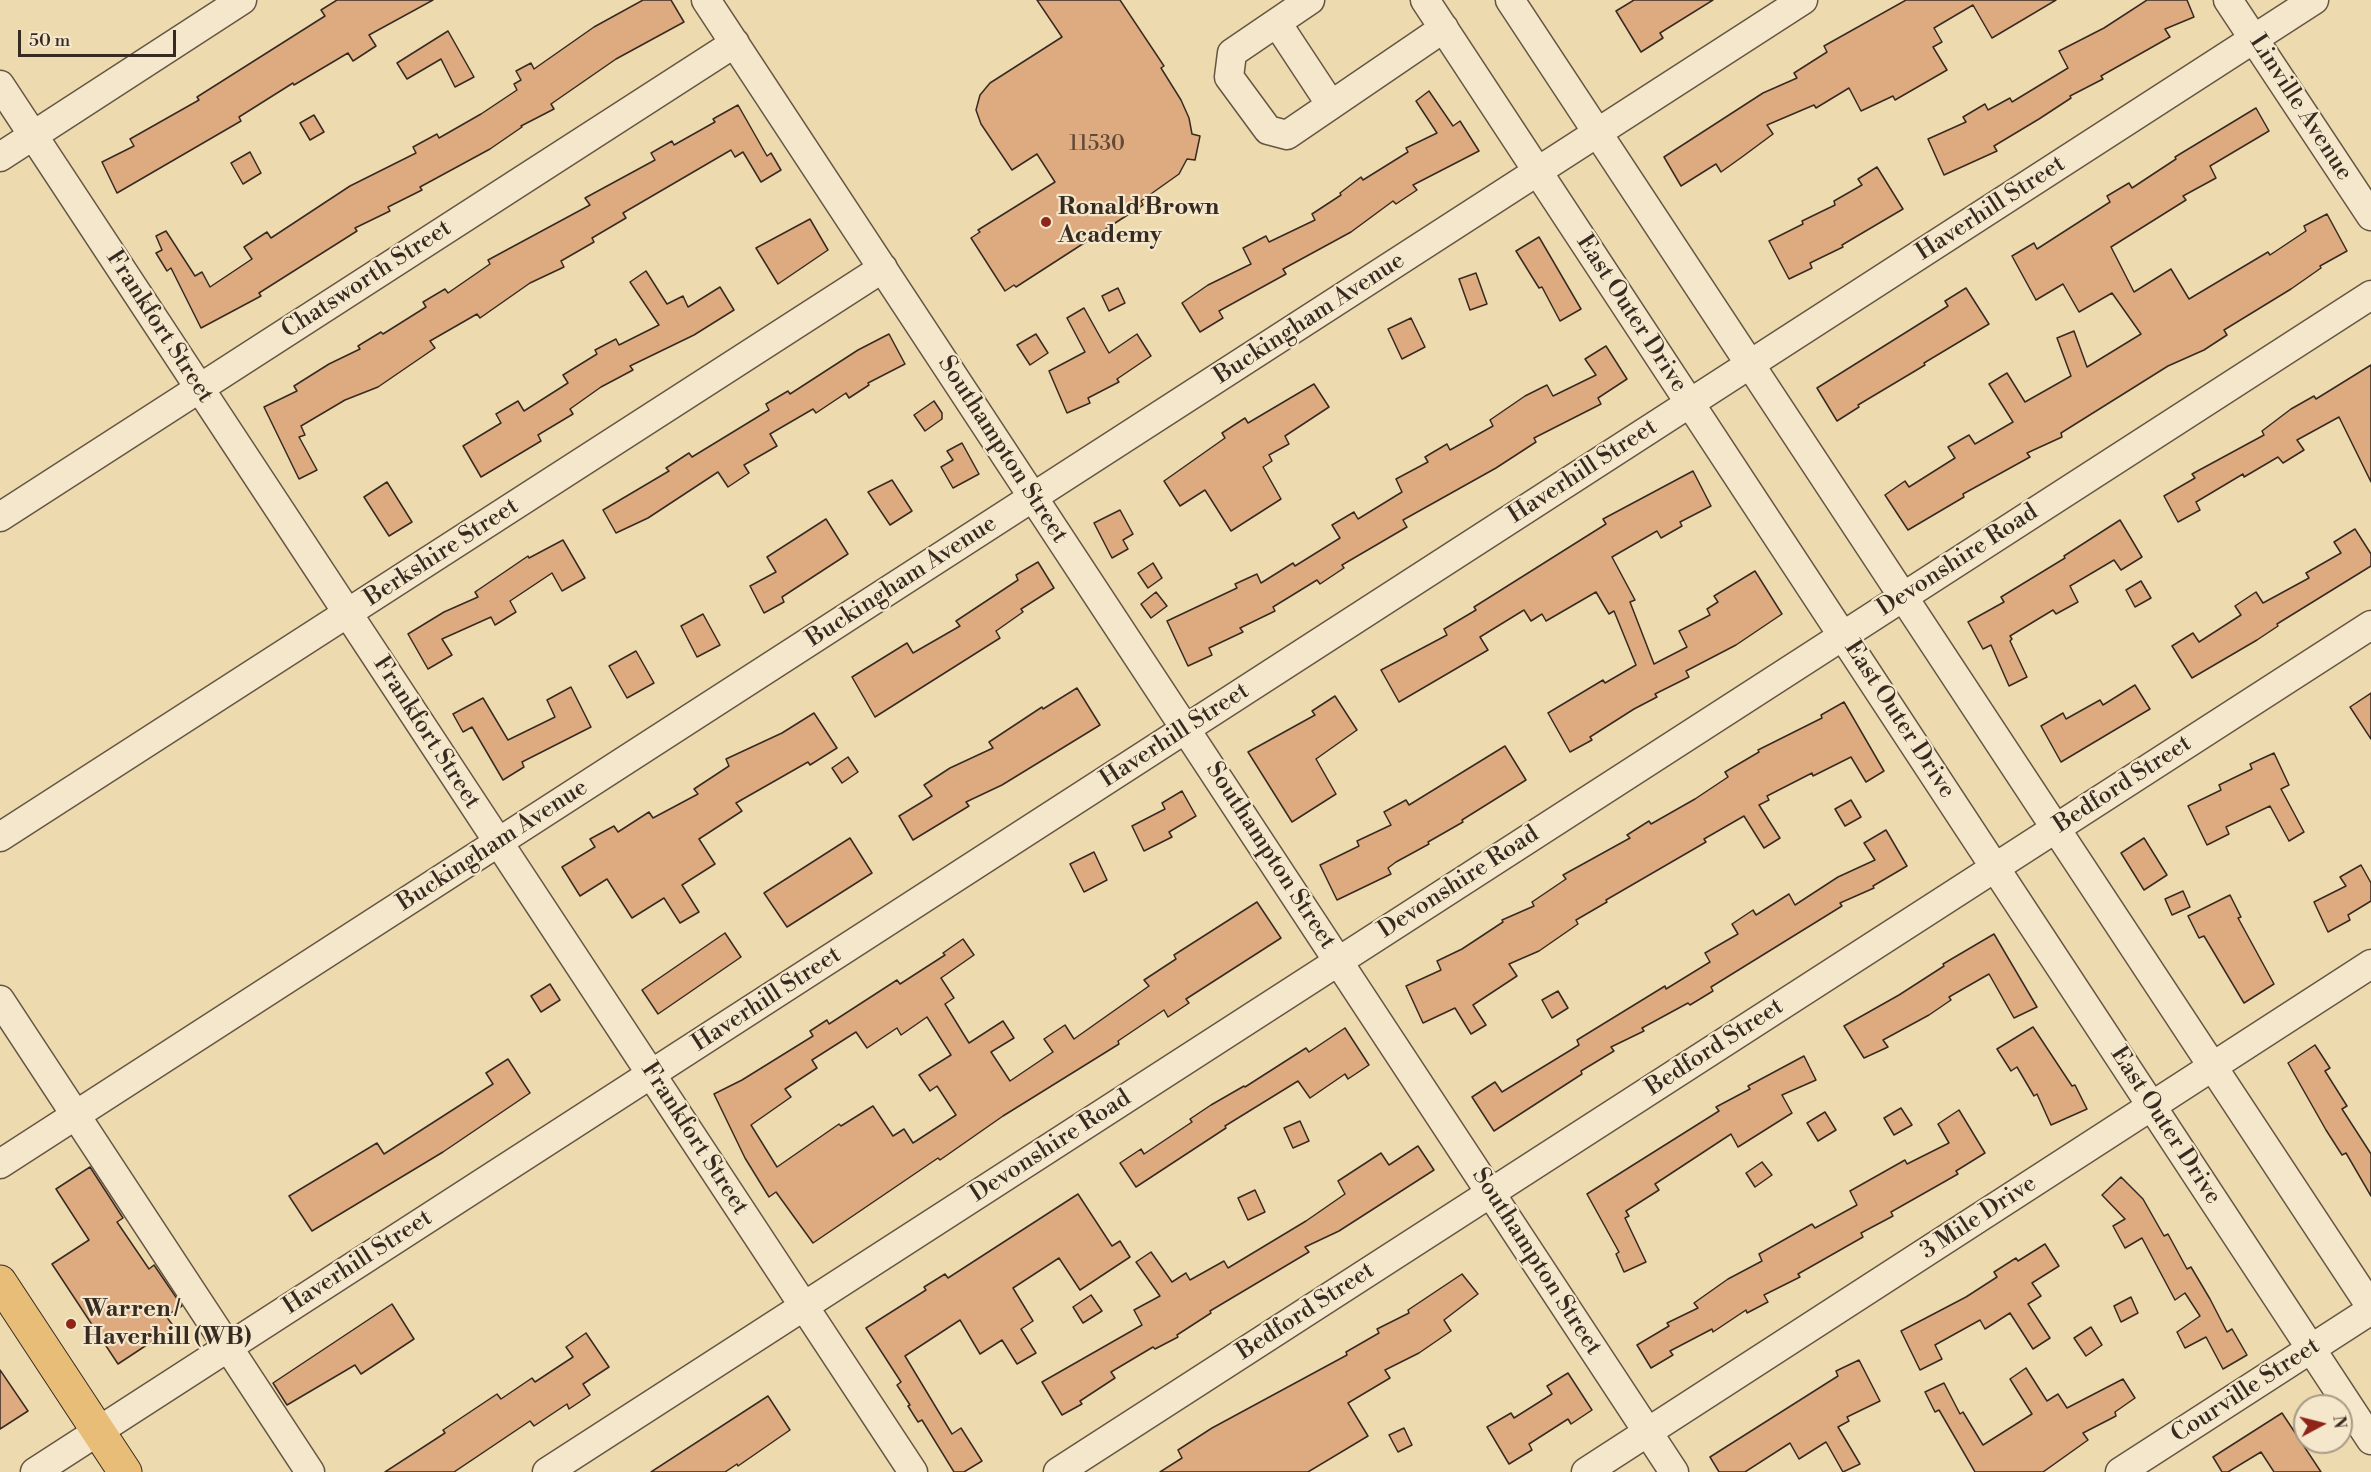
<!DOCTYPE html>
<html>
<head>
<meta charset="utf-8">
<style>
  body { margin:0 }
  #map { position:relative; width:2371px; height:1472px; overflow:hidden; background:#eedaaf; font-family:"Libre Bodoni",serif }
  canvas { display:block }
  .north { position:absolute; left:2293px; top:1394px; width:60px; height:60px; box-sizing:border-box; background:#f4e7cb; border:2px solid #a89b87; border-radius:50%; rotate:83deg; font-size:16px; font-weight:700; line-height:24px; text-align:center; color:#372a21 }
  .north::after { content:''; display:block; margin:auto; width:21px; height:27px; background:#8f2418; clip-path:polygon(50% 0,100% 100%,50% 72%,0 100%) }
  .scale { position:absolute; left:18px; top:30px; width:158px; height:27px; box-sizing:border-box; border:3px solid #372a21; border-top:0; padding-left:8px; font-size:18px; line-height:21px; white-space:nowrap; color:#372a21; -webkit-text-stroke:4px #f4e7cb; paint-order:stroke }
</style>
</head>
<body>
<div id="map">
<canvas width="2371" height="1472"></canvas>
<div class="north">N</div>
<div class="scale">50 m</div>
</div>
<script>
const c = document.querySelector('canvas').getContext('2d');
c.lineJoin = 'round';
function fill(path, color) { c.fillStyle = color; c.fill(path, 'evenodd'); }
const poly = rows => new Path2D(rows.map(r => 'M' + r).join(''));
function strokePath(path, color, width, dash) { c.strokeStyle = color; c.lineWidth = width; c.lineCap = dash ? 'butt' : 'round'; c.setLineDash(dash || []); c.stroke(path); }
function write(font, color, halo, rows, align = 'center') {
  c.font = font + ' "Libre Bodoni",serif'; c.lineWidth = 4.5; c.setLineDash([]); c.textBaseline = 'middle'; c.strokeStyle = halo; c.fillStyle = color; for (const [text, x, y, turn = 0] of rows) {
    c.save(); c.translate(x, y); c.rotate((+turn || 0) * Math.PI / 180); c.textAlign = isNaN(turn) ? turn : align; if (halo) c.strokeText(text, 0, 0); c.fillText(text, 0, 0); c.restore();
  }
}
const building = poly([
  [337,0,433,0,369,35,376,46,353,61,348,53,294,85,293,83,239,117,241,121,117,193,102,162,134,146,130,139,199,100,197,97,325,16,321,10,337,0],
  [643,0,671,0,684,22,616,59,551,104,554,109,521,126,522,127,490,149,420,187,422,190,388,207,390,211,355,228,357,231,259,293,261,296,201,328,171,268,167,271,156,253,162,250,156,236,166,231,195,276,202,272,210,287,252,259,244,247,267,232,271,238,350,186,416,153,413,147,437,134,439,138,481,114,517,90,514,84,521,80,516,71,531,63,534,69,594,27,643,0],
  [1037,0,1120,0,1164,66,1161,68,1181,100,1189,118,1192,134,1200,136,1195,160,1187,159,1179,174,1141,201,1143,205,1016,287,1014,285,1005,291,971,238,980,232,978,230,1055,182,1037,154,1012,170,981,124,976,110,980,95,990,83,1062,37,1037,0],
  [1634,0,1713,0,1660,33,1663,38,1641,52,1616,11,1634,0],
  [1906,0,2056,0,1992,38,1973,5,1934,28,1942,42,1933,47,1947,70,1895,100,1893,96,1861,111,1849,88,1816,108,1814,105,1767,125,1773,134,1742,157,1721,172,1716,164,1681,186,1664,157,1763,93,1797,78,1794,73,1827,52,1824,46,1906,0],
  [2147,0,2187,0,2194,17,2165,29,2170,37,2101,76,2103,79,2070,96,2071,98,2039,119,1994,146,1997,151,1944,175,1928,139,1966,122,1963,117,1985,104,1988,110,2010,98,2012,102,2068,68,2059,51,2104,28,2147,0],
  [448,31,474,77,455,87,441,59,407,79,397,63,448,31],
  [1429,91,1453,126,1460,121,1479,151,1413,185,1417,190,1396,204,1393,201,1351,232,1283,269,1286,274,1219,311,1223,318,1200,332,1182,303,1208,285,1251,264,1243,248,1266,236,1269,242,1315,220,1312,214,1341,195,1340,193,1361,177,1363,180,1408,152,1406,148,1437,133,1416,101,1429,91],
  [738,105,767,156,771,153,781,170,761,182,743,152,735,157,731,150,623,213,626,218,592,238,594,242,561,261,564,267,530,283,480,318,477,314,430,341,435,348,378,387,345,400,301,426,305,435,299,437,317,470,299,479,264,407,297,391,294,386,329,364,360,349,358,346,381,332,383,334,426,307,423,302,445,289,448,293,490,264,488,260,590,205,585,198,655,160,651,153,672,141,674,145,715,122,713,119,738,105],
  [2256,108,2269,131,2210,166,2216,178,2183,196,2186,200,2111,247,2134,292,2171,269,2189,299,2268,252,2270,255,2306,231,2304,226,2327,214,2347,251,2320,266,2321,268,2291,289,2224,330,2227,335,2204,350,2168,366,2061,433,2062,437,2027,453,2030,457,1963,494,1964,497,1908,530,1885,495,1905,481,1909,487,1955,458,1948,447,1969,435,1975,444,2013,422,1989,384,2007,373,2025,402,2071,376,2057,338,2074,331,2087,367,2141,334,2112,293,2079,312,2063,284,2036,300,2012,256,2034,243,2037,249,2110,202,2107,196,2129,183,2132,188,2176,159,2175,157,2256,108],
  [314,115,324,132,310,140,300,123,314,115],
  [250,152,261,173,243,184,231,163,250,152],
  [1877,167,1903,209,1842,245,1843,247,1810,263,1812,268,1789,279,1769,241,1803,224,1802,221,1835,205,1834,201,1862,185,1858,179,1877,167],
  [810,219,828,250,778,284,756,248,810,219],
  [1539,237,1581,309,1560,321,1542,287,1539,288,1516,251,1539,237],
  [646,271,667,304,683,296,688,307,720,287,734,310,694,335,630,366,633,370,601,387,570,409,573,414,538,435,541,441,481,477,463,446,501,423,496,414,518,401,524,411,568,383,563,375,597,354,595,350,616,339,619,345,659,325,630,282,646,271],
  [1476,273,1487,304,1470,310,1459,279,1476,273],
  [1118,288,1125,303,1109,311,1102,296,1118,288],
  [1966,288,1989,324,1924,363,1925,365,1858,405,1859,407,1837,421,1817,388,1948,306,1945,301,1966,288],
  [1084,308,1109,353,1137,334,1151,356,1117,379,1119,382,1088,398,1090,403,1067,413,1049,371,1085,352,1067,318,1084,308],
  [1411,318,1425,347,1402,359,1388,329,1411,318],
  [889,334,905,364,868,383,869,385,849,398,846,393,816,413,813,409,770,434,777,446,744,465,749,473,728,487,718,472,648,518,616,533,603,510,669,471,666,468,689,453,692,457,769,410,766,404,788,391,790,394,858,350,889,334],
  [1036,334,1048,353,1030,365,1017,345,1036,334],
  [1606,346,1627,379,1598,398,1601,404,1534,438,1536,442,1496,468,1403,520,1407,527,1342,565,1344,568,1320,584,1317,580,1273,607,1275,611,1240,628,1243,632,1209,648,1212,655,1188,666,1167,621,1237,588,1235,584,1257,574,1261,583,1293,563,1295,566,1340,538,1332,525,1354,512,1358,519,1402,492,1396,479,1428,462,1425,457,1447,444,1450,450,1493,426,1490,420,1525,396,1547,385,1553,396,1596,375,1585,359,1606,346],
  [2371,365,2371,482,2339,417,2297,440,2304,450,2283,463,2278,457,2244,477,2243,474,2196,502,2200,510,2178,522,2164,496,2195,478,2192,474,2264,435,2262,431,2291,409,2314,396,2316,399,2371,365],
  [1314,384,1329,407,1285,436,1289,444,1269,455,1272,461,1263,467,1281,499,1231,531,1205,490,1180,506,1164,481,1225,438,1222,433,1245,418,1248,423,1314,384],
  [934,401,942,413,942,419,925,431,914,415,934,401],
  [962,443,979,474,953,488,941,467,953,460,947,451,962,443],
  [1693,471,1711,506,1680,522,1682,526,1661,538,1657,531,1612,557,1635,600,1630,602,1654,664,1687,647,1679,631,1710,615,1707,609,1718,602,1714,596,1755,571,1782,614,1736,645,1686,671,1689,677,1655,694,1657,697,1634,709,1590,737,1592,740,1570,752,1548,713,1603,680,1605,683,1636,665,1614,611,1609,614,1596,592,1546,621,1542,614,1531,621,1524,610,1480,637,1488,650,1399,702,1381,670,1447,635,1444,629,1476,610,1474,607,1606,524,1603,519,1693,471],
  [892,480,912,511,890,525,868,492,892,480],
  [387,482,412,522,389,536,364,497,387,482],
  [1120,510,1133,534,1123,540,1128,549,1112,558,1094,523,1120,510],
  [826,519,848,554,782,597,784,602,764,613,750,586,776,572,767,557,826,519],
  [2120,520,2142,557,2121,570,2114,560,2070,586,2078,602,2056,614,2053,610,2010,636,2012,639,2010,641,2027,677,2009,686,1991,645,1983,649,1968,622,2004,602,2001,597,2065,558,2064,556,2120,520],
  [2355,529,2371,554,2371,566,2277,624,2278,626,2257,640,2192,678,2172,646,2193,633,2199,642,2241,615,2235,606,2256,592,2263,603,2309,578,2306,573,2341,553,2334,542,2355,529],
  [563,540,585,578,562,591,552,573,510,601,516,612,495,625,491,617,442,639,452,655,428,669,408,634,444,612,478,597,475,592,506,571,528,556,529,558,563,540],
  [1038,562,1054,588,1021,609,1023,612,996,631,1000,638,875,717,852,677,907,643,913,653,960,626,956,621,1018,580,1016,575,1038,562],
  [1153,563,1162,578,1148,588,1138,573,1153,563],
  [2141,581,2151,598,2135,607,2126,590,2141,581],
  [1156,592,1167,606,1151,618,1141,604,1156,592],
  [703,614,720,645,697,657,681,626,703,614],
  [636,651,654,683,627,698,609,666,636,651],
  [2135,685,2150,709,2061,762,2041,726,2063,713,2066,719,2100,700,2103,705,2135,685],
  [571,687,591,727,522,762,524,767,503,780,472,727,463,732,453,714,483,698,508,740,555,717,547,700,571,687],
  [1077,688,1100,725,1002,785,966,802,969,806,913,840,899,816,932,796,924,785,950,768,993,748,989,742,1042,707,1043,709,1077,688],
  [2371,693,2371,739,2350,707,2371,693],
  [1335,696,1357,730,1316,759,1336,794,1292,822,1248,752,1315,715,1312,711,1335,696],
  [1844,702,1884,771,1866,782,1851,757,1813,776,1812,773,1767,796,1769,800,1759,805,1780,838,1764,848,1744,816,1704,839,1706,842,1606,900,1607,902,1576,920,1578,924,1539,951,1509,964,1517,976,1473,1005,1486,1025,1471,1034,1455,1008,1423,1023,1406,986,1441,970,1437,961,1462,949,1503,922,1502,920,1534,906,1532,902,1566,879,1563,875,1630,838,1627,835,1649,821,1651,824,1695,799,1728,777,1725,772,1759,752,1758,750,1822,718,1821,715,1844,702],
  [814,713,837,748,810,765,808,762,736,803,742,811,699,839,715,864,682,885,699,912,680,923,664,898,632,918,607,879,580,896,562,867,595,847,590,839,614,826,618,832,649,812,653,818,698,794,694,789,729,766,726,759,782,733,814,713],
  [1505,746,1526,780,1462,820,1463,822,1428,842,1429,844,1396,862,1388,868,1391,874,1337,900,1320,865,1359,846,1357,841,1391,825,1384,812,1406,800,1409,805,1505,746],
  [2274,753,2289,785,2281,789,2304,832,2289,841,2270,806,2226,827,2229,834,2207,845,2188,806,2221,790,2219,785,2252,769,2250,764,2274,753],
  [848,757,858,772,842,783,832,768,848,757],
  [1182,791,1196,816,1169,832,1172,837,1144,851,1132,826,1165,809,1162,803,1182,791],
  [1851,800,1861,817,1845,826,1835,809,1851,800],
  [1886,830,1907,866,1873,886,1874,888,1840,903,1842,906,1711,987,1713,991,1690,1005,1688,1003,1642,1028,1644,1031,1611,1047,1614,1051,1581,1071,1582,1074,1494,1131,1472,1097,1495,1082,1502,1092,1579,1045,1577,1040,1665,986,1666,989,1710,962,1705,953,1738,934,1732,924,1753,910,1756,915,1789,894,1795,905,1838,877,1875,860,1864,843,1886,830],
  [850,838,872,873,787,927,764,893,850,838],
  [2144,838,2167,875,2144,890,2121,853,2144,838],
  [1094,852,1107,880,1084,892,1070,864,1094,852],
  [2361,865,2371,883,2371,901,2348,915,2350,920,2328,932,2314,902,2346,886,2340,877,2361,865],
  [2183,891,2190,907,2172,915,2165,899,2183,891],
  [2230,895,2241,917,2238,918,2274,984,2244,1003,2204,936,2199,938,2188,916,2230,895],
  [1257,902,1281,938,1186,999,1189,1003,1168,1017,1164,1010,1118,1041,1119,1044,1003,1116,940,1160,938,1158,813,1243,776,1192,769,1197,745,1158,714,1094,742,1080,813,1036,810,1031,827,1020,829,1024,897,980,900,984,945,955,943,953,963,939,974,955,941,978,954,998,945,1004,969,1043,1003,1021,1014,1038,991,1052,1010,1081,1053,1052,1044,1039,1065,1025,1074,1039,1149,986,1144,980,1176,959,1174,955,1257,902],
  [927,1017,951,1055,919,1075,930,1091,937,1086,956,1115,913,1143,904,1129,893,1136,873,1106,841,1126,839,1124,777,1167,751,1125,791,1097,785,1089,817,1068,812,1060,856,1032,867,1048,897,1028,901,1035,927,1017],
  [725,933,741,957,658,1014,642,990,725,933],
  [1994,934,2037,1007,2014,1018,1989,974,1949,997,1951,1000,1929,1015,1883,1040,1888,1047,1864,1058,1844,1026,1899,995,1944,966,1943,964,1994,934],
  [550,984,560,1000,541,1012,531,996,550,984],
  [1558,991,1568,1008,1552,1018,1542,1000,1558,991],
  [2033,1027,2072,1086,2075,1085,2087,1109,2051,1125,2037,1094,2034,1096,2017,1067,2011,1071,1997,1049,2033,1027],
  [1345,1028,1369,1065,1348,1079,1345,1074,1310,1098,1298,1081,1225,1126,1226,1128,1136,1187,1120,1163,1141,1149,1144,1154,1192,1122,1190,1119,1211,1105,1244,1086,1245,1087,1306,1048,1309,1052,1345,1028],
  [2315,1045,2330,1068,2325,1071,2347,1106,2342,1109,2371,1154,2371,1196,2346,1153,2342,1155,2326,1130,2288,1063,2315,1045],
  [1804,1056,1816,1080,1782,1095,1792,1113,1738,1147,1731,1134,1655,1184,1659,1190,1626,1211,1629,1216,1625,1218,1646,1262,1624,1272,1616,1254,1619,1252,1587,1194,1719,1111,1716,1107,1750,1089,1748,1086,1804,1056],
  [508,1059,530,1093,443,1152,312,1231,289,1196,377,1143,384,1154,493,1084,486,1073,508,1059],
  [1901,1108,1912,1125,1894,1135,1884,1118,1901,1108],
  [1959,1110,1985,1153,1956,1171,1958,1174,1891,1212,1893,1216,1861,1233,1863,1237,1798,1274,1800,1277,1764,1295,1768,1302,1747,1313,1746,1310,1713,1332,1712,1329,1670,1351,1673,1355,1651,1368,1637,1345,1669,1326,1667,1323,1698,1308,1694,1303,1728,1279,1762,1261,1759,1254,1812,1224,1815,1228,1857,1205,1850,1191,1905,1160,1907,1164,1949,1143,1938,1124,1959,1110],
  [1825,1112,1836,1130,1818,1141,1807,1123,1825,1112],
  [1300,1121,1309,1141,1293,1148,1284,1128,1300,1121],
  [1418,1146,1434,1170,1339,1231,1305,1247,1309,1252,1210,1311,1211,1313,1177,1335,1178,1337,1155,1349,1153,1347,1111,1372,1115,1378,1080,1401,1082,1404,1062,1415,1042,1382,1142,1325,1134,1310,1160,1296,1136,1262,1151,1252,1172,1282,1186,1273,1190,1280,1224,1261,1228,1268,1306,1221,1345,1194,1338,1181,1381,1153,1389,1165,1418,1146],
  [1762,1162,1772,1175,1755,1187,1746,1173,1762,1162],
  [90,1167,123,1218,117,1222,149,1269,154,1265,182,1306,166,1316,174,1327,118,1364,52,1264,89,1240,56,1189,90,1167],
  [2121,1177,2143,1199,2164,1236,2168,1234,2187,1269,2191,1267,2210,1299,2227,1332,2232,1329,2247,1355,2223,1369,2206,1337,2185,1348,2177,1332,2200,1316,2185,1293,2175,1300,2142,1238,2125,1248,2113,1226,2125,1219,2102,1195,2121,1177],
  [1255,1190,1265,1212,1248,1220,1238,1198,1255,1190],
  [1078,1194,1112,1246,1120,1241,1130,1257,1080,1290,1059,1258,1013,1288,1033,1321,1021,1329,1036,1353,1017,1364,1002,1340,980,1354,960,1320,905,1356,952,1434,961,1428,982,1461,964,1472,954,1472,922,1420,918,1422,908,1406,910,1405,897,1385,901,1382,866,1328,926,1290,924,1287,945,1274,948,1278,1078,1194],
  [2045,1244,2059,1266,2032,1283,2041,1296,2028,1304,2050,1338,2033,1349,2010,1313,1985,1329,1980,1320,1935,1345,1942,1359,1920,1370,1901,1331,1966,1297,1997,1277,1994,1272,2016,1258,2018,1261,2045,1244],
  [1462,1274,1478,1294,1444,1320,1451,1331,1419,1353,1385,1370,1390,1378,1348,1403,1368,1436,1308,1472,1160,1472,1182,1458,1178,1450,1212,1428,1347,1355,1346,1352,1379,1333,1377,1329,1409,1313,1408,1310,1462,1274],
  [1091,1295,1102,1311,1083,1323,1073,1307,1091,1295],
  [2131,1297,2138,1313,2121,1322,2114,1306,2131,1297],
  [392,1304,414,1339,361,1374,355,1365,287,1405,273,1383,392,1304],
  [2091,1327,2102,1345,2086,1356,2074,1338,2091,1327],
  [586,1333,609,1367,583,1384,590,1395,569,1409,567,1404,534,1426,530,1421,454,1472,385,1472,445,1433,443,1430,497,1394,501,1399,532,1378,535,1382,573,1357,566,1347,586,1333],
  [1859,1360,1880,1401,1847,1417,1849,1421,1838,1427,1860,1464,1843,1472,1826,1442,1799,1459,1790,1443,1745,1472,1719,1472,1710,1457,1838,1376,1836,1371,1859,1360],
  [2026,1368,2047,1401,2058,1394,2067,1408,2123,1379,2135,1398,2115,1412,2116,1416,2083,1433,2088,1440,2043,1472,1975,1472,1939,1410,1935,1412,1925,1392,1944,1383,1960,1414,1963,1412,1983,1445,2032,1414,2010,1379,2026,1368],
  [0,1370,28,1411,0,1429,0,1370],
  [1568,1373,1592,1410,1571,1424,1568,1419,1529,1444,1532,1450,1509,1464,1487,1427,1511,1413,1514,1418,1552,1394,1547,1386,1568,1373],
  [768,1396,790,1430,738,1466,737,1464,725,1472,651,1472,768,1396],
  [2282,1413,2321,1472,2274,1472,2261,1452,2228,1472,2222,1472,2213,1457,2282,1413],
  [1404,1428,1412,1445,1398,1452,1389,1435,1404,1428]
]);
const minor = poly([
  [706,0,1674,1472],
  [1310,0,1232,53,1229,77,1268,130,1287,135,1444,28],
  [1425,0,2371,1440],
  [1510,0,2371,1307],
  [2228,0,2371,216],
  [1277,23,1331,105],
  [0,85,913,1472],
  [0,157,242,0],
  [0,517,735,43],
  [0,837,883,268],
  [0,1000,310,1472],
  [0,1164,1803,0],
  [35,1472,2314,0],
  [547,1472,2371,295],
  [1058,1472,2371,625],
  [1586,1472,2371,964],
  [2120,1472,2371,1310]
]);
const major = poly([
  [0,1282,125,1472]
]);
const markers = [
  [1046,222,6,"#8f2418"],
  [71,1324,6,"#8f2418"]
];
const numberNames = [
  ["11530",1097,145]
];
const streetNames = [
  ["Linville Avenue",2300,108,57],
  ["Haverhill Street",1991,209,-33],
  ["Chatsworth Street",367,280,-33],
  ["East Outer Drive",1631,314,57],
  ["Buckingham Avenue",1310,319,-33],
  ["Frankfort Street",159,327,57],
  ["Southampton Street",1002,450,57],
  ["Haverhill Street",1583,472,-33],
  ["Berkshire Street",442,553,-33],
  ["Devonshire Road",1958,561,-33],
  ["Buckingham Avenue",902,582,-33],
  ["East Outer Drive",1899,720,57],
  ["Frankfort Street",426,733,57],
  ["Haverhill Street",1175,736,-33],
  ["Bedford Street",2123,785,-33],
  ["Buckingham Avenue",493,846,-33],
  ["Southampton Street",1270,856,57],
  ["Devonshire Road",1459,883,-33],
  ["Haverhill Street",767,1000,-33],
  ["Bedford Street",1715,1048,-33],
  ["East Outer Drive",2165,1126,57],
  ["Frankfort Street",694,1139,57],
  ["Devonshire Road",1051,1147,-33],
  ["3 Mile Drive",1979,1218,-33],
  ["Southampton Street",1536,1262,57],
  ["Haverhill Street",358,1263,-33],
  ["Bedford Street",1306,1312,-33],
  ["Courville Street",2246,1391,-33]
];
const poiNames = [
  ["Ronald Brown",1058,208],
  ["Academy",1058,236],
  ["Warren /",83,1310],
  ["Haverhill (WB)",83,1338]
];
fill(building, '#deab81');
strokePath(building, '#372a21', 1.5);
strokePath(minor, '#655644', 31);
strokePath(major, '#372a21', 35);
strokePath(minor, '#f4e7cb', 28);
strokePath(major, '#e7bd78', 33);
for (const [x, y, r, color] of markers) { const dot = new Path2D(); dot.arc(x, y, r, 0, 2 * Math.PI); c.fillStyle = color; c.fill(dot); strokePath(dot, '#f4e7cb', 2); }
write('21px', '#614a39', null, numberNames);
write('24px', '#372a21', '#f4e7cb', streetNames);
write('bold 24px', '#372a21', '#f4e7cb', poiNames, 'left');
</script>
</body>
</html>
